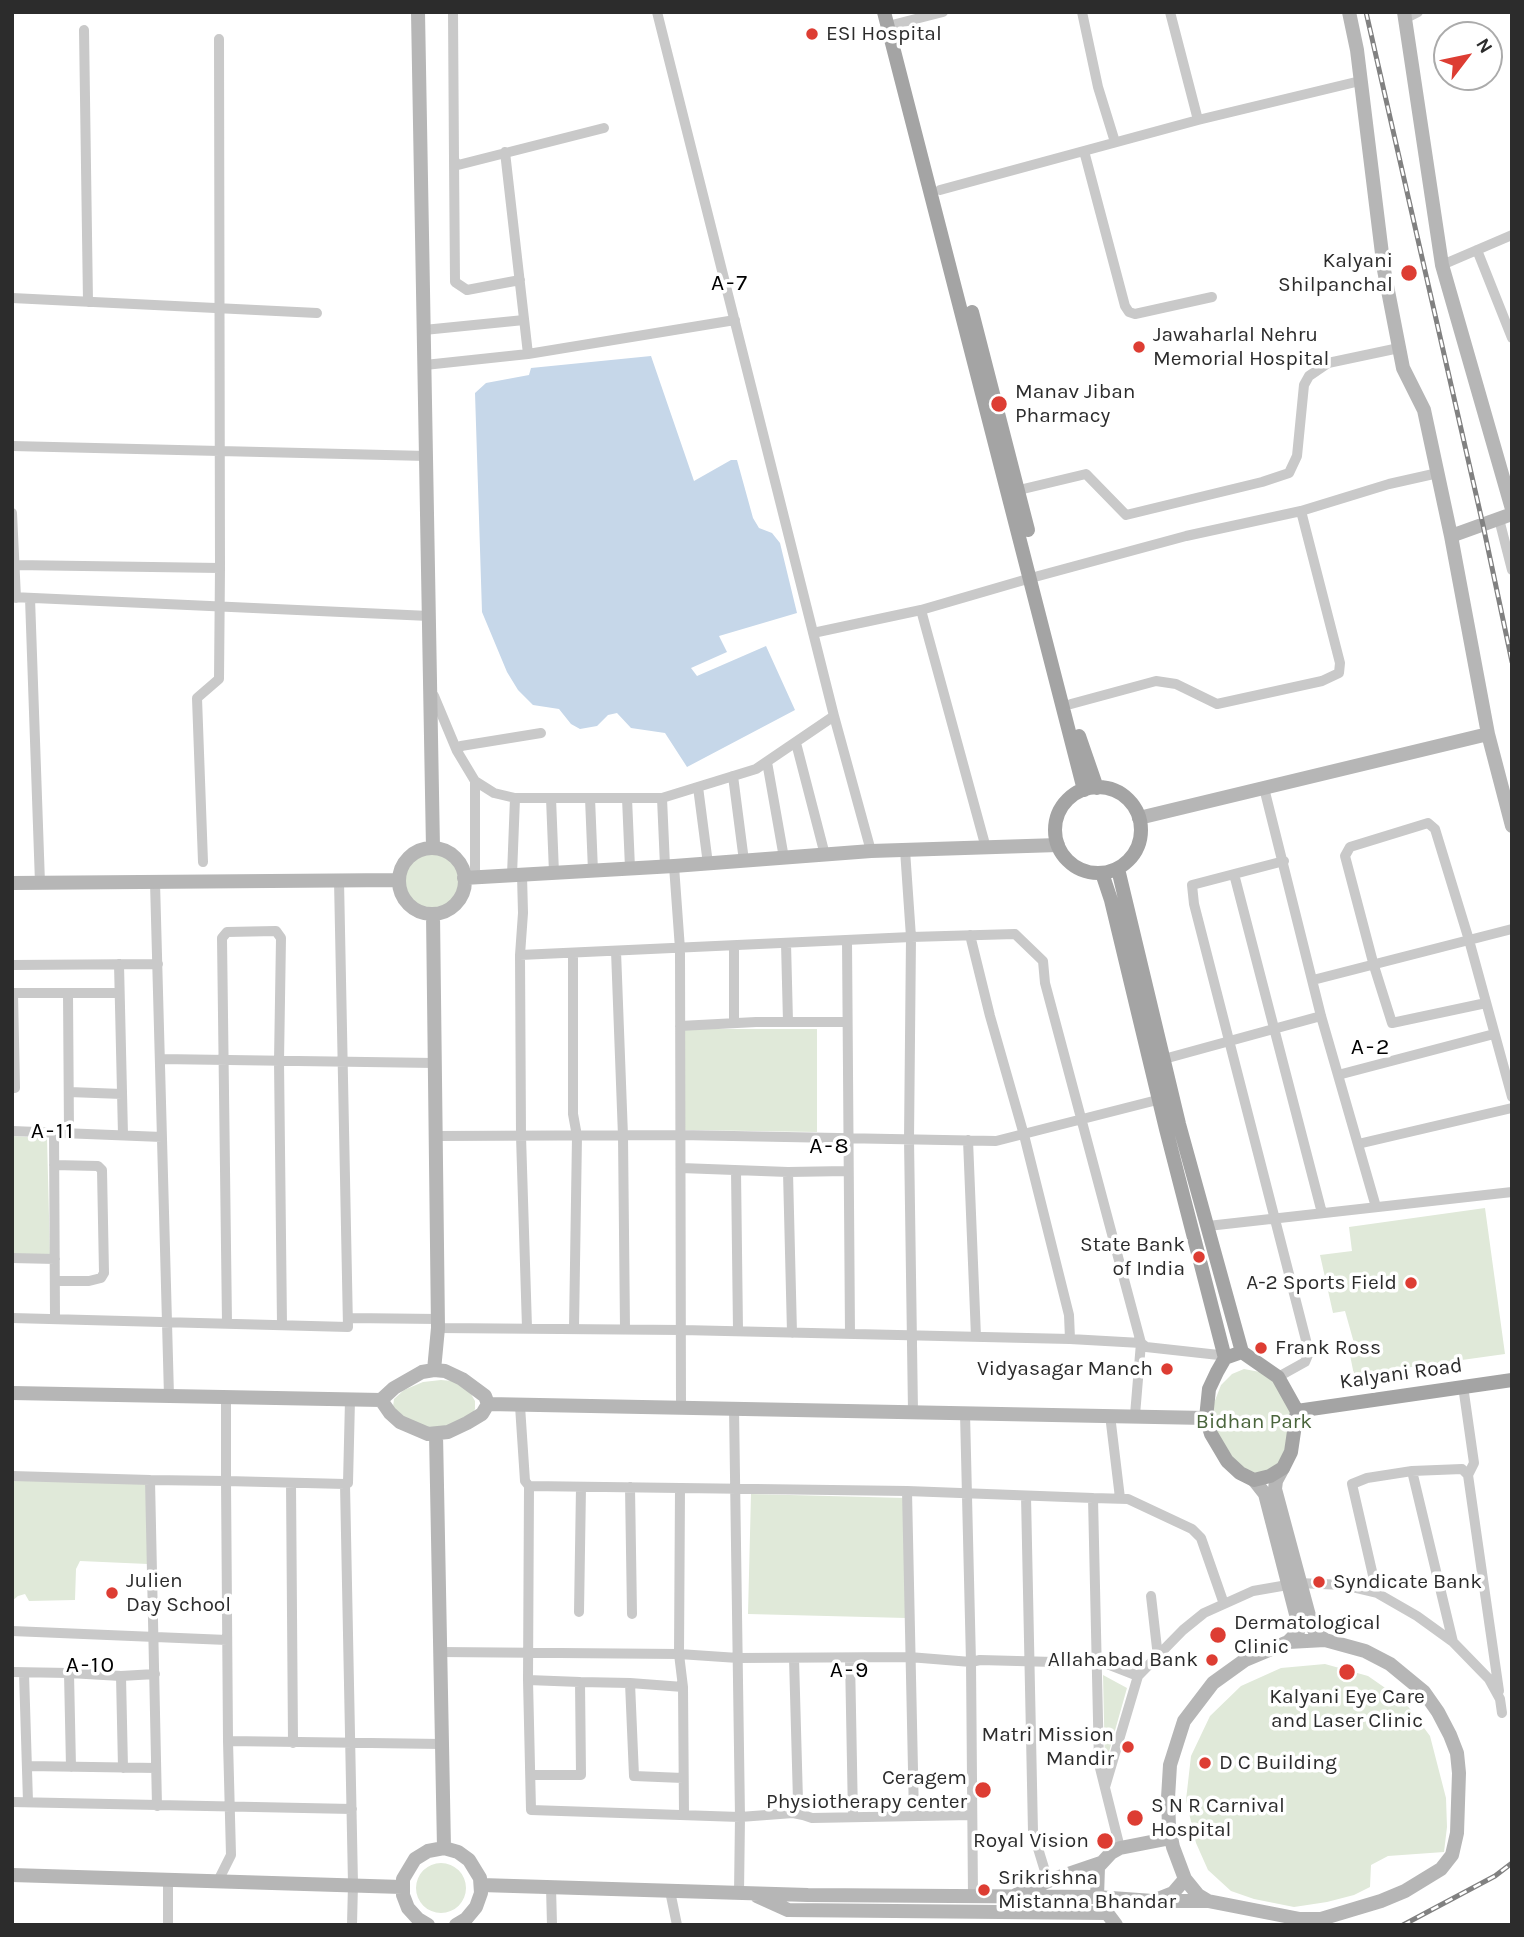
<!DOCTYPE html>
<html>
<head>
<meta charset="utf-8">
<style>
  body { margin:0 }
  #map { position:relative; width:1524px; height:1937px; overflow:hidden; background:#fff; font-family:Karla,sans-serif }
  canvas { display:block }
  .frame { position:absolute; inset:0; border:14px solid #2c2c2c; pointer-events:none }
  .north { position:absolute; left:1433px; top:21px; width:70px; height:70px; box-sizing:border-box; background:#fff; border:2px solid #ababab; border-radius:50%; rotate:58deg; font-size:19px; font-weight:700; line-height:28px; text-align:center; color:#2c2c2c }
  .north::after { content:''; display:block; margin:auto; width:24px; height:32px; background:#dd3d33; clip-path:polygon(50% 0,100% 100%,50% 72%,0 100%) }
</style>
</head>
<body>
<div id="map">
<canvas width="1524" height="1937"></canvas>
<div class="frame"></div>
<div class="north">N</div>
</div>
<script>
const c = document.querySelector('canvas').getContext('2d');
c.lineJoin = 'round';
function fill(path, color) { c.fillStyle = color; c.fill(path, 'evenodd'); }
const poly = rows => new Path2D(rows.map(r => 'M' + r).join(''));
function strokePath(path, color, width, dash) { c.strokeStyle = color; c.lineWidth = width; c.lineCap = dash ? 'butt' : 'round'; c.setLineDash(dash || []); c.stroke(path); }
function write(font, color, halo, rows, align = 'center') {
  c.font = font + ' Karla,sans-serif'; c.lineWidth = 7; c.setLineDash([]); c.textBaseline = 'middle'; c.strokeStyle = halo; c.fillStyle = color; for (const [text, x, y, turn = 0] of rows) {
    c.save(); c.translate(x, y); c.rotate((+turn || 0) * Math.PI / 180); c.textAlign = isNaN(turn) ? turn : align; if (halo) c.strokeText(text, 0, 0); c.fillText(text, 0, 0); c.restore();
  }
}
const green = poly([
  '402 881a29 29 0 1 1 58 0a29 29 0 1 1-58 0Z',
  [683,1029,817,1029,817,1132,685,1130],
  [12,1136,47,1138,50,1256,12,1255],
  [1485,1208,1505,1354,1354,1375,1348,1345,1354,1343,1345,1311,1333,1313,1320,1255,1352,1251,1349,1227],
  [1244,1369,1260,1372,1274,1382,1289,1404,1293,1425,1279,1467,1252,1475,1236,1465,1217,1434,1214,1419,1214,1403,1221,1385,1232,1374],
  [441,1380,452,1381,463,1386,471,1394,475,1401,475,1409,470,1418,441,1429,412,1424,393,1407,394,1399,404,1390,423,1382],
  [12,1479,146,1484,148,1564,80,1561,76,1569,75,1600,29,1601,25,1594,18,1596,12,1601],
  [751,1494,906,1498,906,1618,748,1614],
  [1325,1664,1368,1676,1404,1701,1430,1736,1446,1798,1447,1827,1444,1852,1388,1856,1371,1865,1370,1887,1354,1895,1327,1902,1294,1907,1254,1899,1231,1891,1208,1870,1196,1843,1186,1800,1191,1756,1210,1716,1241,1686,1281,1668],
  [1103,1675,1127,1688,1105,1766],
  '416 1888a25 25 0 1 1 50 0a25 25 0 1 1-50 0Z'
]);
const water = poly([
  [651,356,694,481,731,460,737,460,753,518,759,528,772,533,780,543,797,613,719,636,727,652,691,668,697,676,766,646,795,710,687,767,665,733,631,728,617,713,608,715,597,726,580,729,571,724,559,709,533,705,518,690,507,672,482,612,475,393,486,383,529,375,531,368]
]);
const street = poly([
  [453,12,454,160,458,165,604,128],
  [657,12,834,716,871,851],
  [1082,12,1098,87,1115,142],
  [1170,12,1198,120],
  [1406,18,1418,12],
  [888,26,943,12],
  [84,30,88,302],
  [219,39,220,568],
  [1084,151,1125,306,1129,312,1135,314,1212,297],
  [505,152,528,354],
  [454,160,455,282,467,290,520,280],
  [940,190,1198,120,1360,81],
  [1477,250,1512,338],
  [1442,265,1512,235],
  [12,298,317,313],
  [424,330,524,320],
  [425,365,528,354,735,320],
  [12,446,427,456],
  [1019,490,1086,474,1126,515,1262,482,1289,473,1297,456,1304,385,1309,376,1328,363,1399,348],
  [12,513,16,598],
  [1499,519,1512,570],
  [15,565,220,568,219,679,197,698,203,862],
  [12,597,429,616],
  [30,598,40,883],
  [921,610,1031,578,1186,536,1301,511,1389,484,1438,473],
  [813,633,921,610,986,848],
  [434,696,457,751,475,781,494,793,515,798,662,798,756,769,834,716],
  [1071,704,1156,681,1176,684,1217,704,1322,681,1339,673,1340,663,1301,511],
  [796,743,825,855],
  [457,751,461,746,541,733],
  [767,762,784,858],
  [733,776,744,861],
  [475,781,475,877],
  [698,787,708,864],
  [1264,788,1321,1016,1376,1207],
  [551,798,554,873],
  [590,798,593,871],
  [627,798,630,868],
  [662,798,665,866],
  [905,850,911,937,909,1139,913,1412],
  [674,866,680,949,681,1407],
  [1234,874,1322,1213],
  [512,875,515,798],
  [522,875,523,913,520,955,521,1136,527,1328],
  [155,882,169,1396],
  [970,935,990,1016,1024,1135,1069,1315,1070,1339],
  [847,940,850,1334],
  [786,943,788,1022],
  [616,951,623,1136,625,1329],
  [573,953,573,1114,577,1136,574,1328],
  [119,964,123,1135],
  [12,965,158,964],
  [1313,980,1512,929],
  [12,993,119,993],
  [68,993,69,1132],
  [1486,1003,1392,1023,1374,966,1345,856,1350,847,1428,823,1435,829,1469,940,1512,1097],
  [734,1023,734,946],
  [680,1026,756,1022,847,1022],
  [160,1059,435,1063],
  [1164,1059,1321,1016],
  [1338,1075,1494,1034],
  [12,1088,15,1088,13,993],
  [69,1092,122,1094],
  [12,1131,162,1137],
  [54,1132,55,1319],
  [436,1136,680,1135,996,1141,1165,1098],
  [968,1140,976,1337],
  [1358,1144,1512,1108],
  [54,1165,98,1166,102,1170,104,1273,101,1278,89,1281,55,1281],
  [681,1168,788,1172,847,1171],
  [736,1171,738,1331],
  [788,1172,792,1333],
  [1208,1226,1512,1192],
  [12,1258,55,1259],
  [12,1318,348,1327,339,880],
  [348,1318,438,1319],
  [227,1323,222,938,227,932,276,931,281,938,279,1061,282,1325],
  [438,1328,682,1330,1070,1339,1141,1343,1045,983,1043,961,1015,934,911,937,520,955],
  [1278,1377,1305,1362,1308,1355,1308,1348,1194,904,1192,885,1284,861],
  [1463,1386,1474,1463,1468,1475],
  [350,1400,348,1483,345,1484,353,1884,352,1925],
  [520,1406,525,1481,529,1486],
  [734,1408,740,1817,739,1893],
  [965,1413,971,1662,973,1897],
  [1110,1415,1120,1498],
  [1135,1415,1141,1343,1146,1347,1219,1355,1225,1358],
  [1412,1471,1453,1642],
  [12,1476,150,1480],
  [291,1483,293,1743],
  [630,1487,632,1614],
  [680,1488,679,1654,683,1687,684,1815],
  [907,1491,914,1816],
  [1026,1496,1033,1832,1048,1881],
  [1093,1498,1128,1499,1192,1529,1201,1538,1224,1604],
  [1377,1593,1352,1484,1367,1478,1412,1471,1462,1469,1468,1475,1499,1691],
  [1151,1596,1158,1657],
  [579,1612,581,1487],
  [12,1631,227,1640],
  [440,1652,679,1654,738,1658,909,1657,971,1662,980,1660,1054,1662,1097,1660,1138,1676,1183,1630,1204,1613,1253,1591,1299,1583,1343,1585,1377,1593,1417,1616,1453,1642,1489,1679,1500,1699,1502,1713],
  [794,1658,798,1801,803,1815,812,1818,972,1815],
  [850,1658,853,1817],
  [12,1672,69,1673,121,1676,155,1674],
  [24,1673,28,1802],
  [69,1673,71,1767],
  [121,1676,123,1768],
  [528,1680,580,1682,581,1775,531,1775],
  [580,1682,630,1683],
  [228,1741,226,1481,345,1484],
  [28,1766,156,1768],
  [683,1778,634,1776,630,1683,683,1687],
  [1105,1787,1138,1676],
  [12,1802,352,1809],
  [157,1806,150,1480,226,1481,226,1397],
  [803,1815,793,1813,740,1817,531,1810,528,1680,529,1486,907,1491,1093,1498,1099,1764,1120,1848],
  [218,1881,231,1855,228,1741,442,1744],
  [551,1887,552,1925],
  [670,1891,677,1925],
  [168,1925,168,1879]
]);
const secondary = poly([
  [418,12,433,848],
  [1349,12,1357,50,1384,270,1403,368,1424,410,1451,536,1488,734,1512,826],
  [1404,12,1442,265,1512,509],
  [1451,536,1512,514],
  [1139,818,1488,734],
  '399 881a33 33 0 1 1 66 0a33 33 0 1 1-66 0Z',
  [464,878,674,866,871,851,1058,845],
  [12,883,399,880],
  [433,914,438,1328,434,1370],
  [12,1393,381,1400,394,1388,422,1372,434,1370,445,1371,462,1379,485,1396,488,1404],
  [381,1400,390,1413,400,1422,428,1434,448,1432,467,1423,482,1414,488,1404],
  [488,1404,1206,1418],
  [436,1434,444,1848],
  [1283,1468,1276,1481,1275,1489,1311,1623,1315,1632,1325,1640],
  [1254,1480,1265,1494,1298,1622,1298,1632,1288,1642],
  [1325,1640,1365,1651,1390,1664,1424,1692,1438,1712,1450,1735,1457,1753,1459,1773,1457,1833,1452,1855,1441,1869,1405,1891,1381,1901,1321,1919,1300,1919,1208,1901,1198,1895,1185,1879,1173,1847,1169,1827,1168,1798,1170,1765,1184,1721,1213,1683,1245,1660,1288,1642,1325,1640],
  [12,1875,402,1887],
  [481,1885,808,1895,1097,1897,1153,1901,1173,1893,1185,1879],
  [1016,1895,1048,1881,1101,1863],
  [757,1896,788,1910,1107,1913,1116,1925],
  [1097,1897,1098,1867,1111,1853,1120,1848,1171,1838],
  [1161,1901,1207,1901],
  [428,1925,418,1919,408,1908,403,1895,403,1879,415,1859,428,1851,444,1848,458,1852,469,1860,480,1878,481,1893,476,1907,466,1919,456,1925]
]);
const primary = poly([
  [884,12,1084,790],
  [972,312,1028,530],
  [1079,736,1097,788],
  '1055 830a43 43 0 1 1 86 0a43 43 0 1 1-86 0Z',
  [1118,869,1179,1124,1242,1352,1278,1377,1297,1411,1291,1452,1283,1468,1270,1476,1254,1480,1240,1473,1227,1461,1211,1434,1206,1418,1209,1389,1217,1372,1225,1358,1242,1352],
  [1102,873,1111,900,1166,1129,1225,1358],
  [1297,1411,1512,1380]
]);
const rail = poly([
  [1366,12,1483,525,1512,662],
  [1403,1925,1495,1876,1512,1863]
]);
const markers = [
  [812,34,7,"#dd3d33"],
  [1409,273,9,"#dd3d33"],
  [1139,347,7,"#dd3d33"],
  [999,404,9,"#dd3d33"],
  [1199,1257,7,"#dd3d33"],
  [1411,1283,7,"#dd3d33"],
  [1261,1348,7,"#dd3d33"],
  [1167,1369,7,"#dd3d33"],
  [1319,1582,7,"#dd3d33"],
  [112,1593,7,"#dd3d33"],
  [1218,1635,9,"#dd3d33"],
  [1212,1660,7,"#dd3d33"],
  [1347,1672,9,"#dd3d33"],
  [1128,1747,7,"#dd3d33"],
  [1205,1763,7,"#dd3d33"],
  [983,1790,9,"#dd3d33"],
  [1135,1818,9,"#dd3d33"],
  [1105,1841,9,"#dd3d33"],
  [984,1890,7,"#dd3d33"]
];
const poiNames = [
  ["ESI Hospital",826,34],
  ["Kalyani",1393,261,"right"],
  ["Shilpanchal",1393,285,"right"],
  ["Jawaharlal Nehru",1153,335],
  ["Memorial Hospital",1153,359],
  ["Manav Jiban",1015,392],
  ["Pharmacy",1015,416],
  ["State Bank",1185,1245,"right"],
  ["of India",1185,1269,"right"],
  ["A-2 Sports Field",1397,1283,"right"],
  ["Frank Ross",1275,1348],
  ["Vidyasagar Manch",1153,1369,"right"],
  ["Julien",126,1581],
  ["Day School",126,1605],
  ["Syndicate Bank",1333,1582],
  ["Dermatological",1234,1623],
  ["Clinic",1234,1647],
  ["Allahabad Bank",1198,1660,"right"],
  ["Kalyani Eye Care",1347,1697,"center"],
  ["and Laser Clinic",1347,1721,"center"],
  ["Matri Mission",1114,1735,"right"],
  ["Mandir",1114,1759,"right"],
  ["D C Building",1219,1763],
  ["Ceragem",967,1778,"right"],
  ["Physiotherapy center",967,1802,"right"],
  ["S N R Carnival",1151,1806],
  ["Hospital",1151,1830],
  ["Royal Vision",1089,1841,"right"],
  ["Srikrishna",998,1878],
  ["Mistanna Bhandar",998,1902]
];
const streetNames = [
  ["Kalyani Road",1401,1374,-8]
];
const parkNames = [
  ["Bidhan Park",1254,1422]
];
const neighbourhoodNames = [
  ["A-7",730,283],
  ["A-2",1371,1047],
  ["A-11",53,1131],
  ["A-8",830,1146],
  ["A-10",91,1665],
  ["A-9",850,1670]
];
fill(green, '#e0e9d9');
fill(water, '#c6d7e9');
strokePath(street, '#c9c9c9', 10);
strokePath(secondary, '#b6b6b6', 14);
strokePath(primary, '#a4a4a4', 14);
strokePath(rail, '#818181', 5);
strokePath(rail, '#fff', 2.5, [8]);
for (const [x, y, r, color] of markers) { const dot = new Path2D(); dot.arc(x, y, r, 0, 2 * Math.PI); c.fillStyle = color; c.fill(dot); strokePath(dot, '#fff', 2.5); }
write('21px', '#2c2c2c', '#fff', poiNames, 'left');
write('21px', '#2c2c2c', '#fff', streetNames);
write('21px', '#4a653c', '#fff', parkNames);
c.letterSpacing = '2px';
write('23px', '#000', '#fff', neighbourhoodNames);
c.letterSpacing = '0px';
</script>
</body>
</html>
